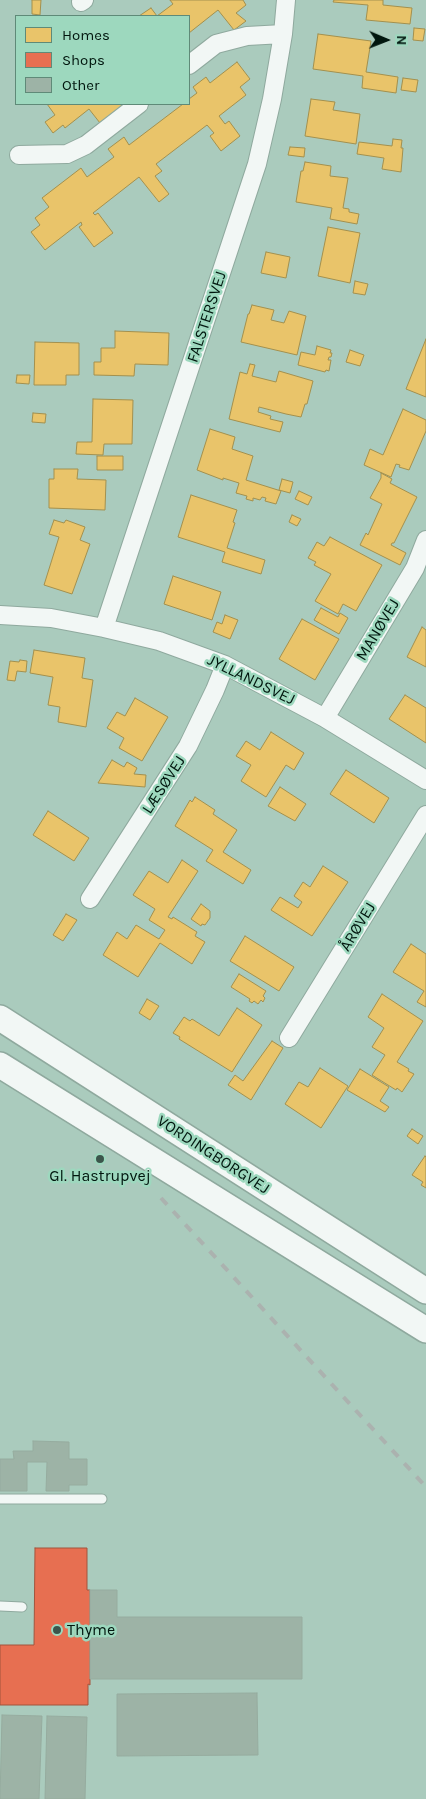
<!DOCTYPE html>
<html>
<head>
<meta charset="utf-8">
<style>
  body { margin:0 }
  #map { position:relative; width:426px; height:1799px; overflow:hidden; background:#aacbbd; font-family:Karla,sans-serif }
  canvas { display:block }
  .legend { position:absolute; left:15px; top:15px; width:175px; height:90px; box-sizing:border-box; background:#9dd8be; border:1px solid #5f8a78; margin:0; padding:6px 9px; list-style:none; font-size:15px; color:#01160e }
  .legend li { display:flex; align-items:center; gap:10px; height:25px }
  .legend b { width:25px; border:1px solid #5f8a78 }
  .north { position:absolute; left:361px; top:15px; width:50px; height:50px; -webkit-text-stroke:4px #9dd8be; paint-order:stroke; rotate:91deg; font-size:14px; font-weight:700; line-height:20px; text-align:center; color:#01160e }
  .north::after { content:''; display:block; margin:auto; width:18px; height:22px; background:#01160e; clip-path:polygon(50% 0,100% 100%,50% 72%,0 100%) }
</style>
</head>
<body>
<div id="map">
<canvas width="426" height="1799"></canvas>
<ul class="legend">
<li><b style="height:14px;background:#e9c46a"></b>Homes</li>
<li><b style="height:14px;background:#e76f51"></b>Shops</li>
<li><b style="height:14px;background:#9db3a6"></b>Other</li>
</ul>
<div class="north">N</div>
</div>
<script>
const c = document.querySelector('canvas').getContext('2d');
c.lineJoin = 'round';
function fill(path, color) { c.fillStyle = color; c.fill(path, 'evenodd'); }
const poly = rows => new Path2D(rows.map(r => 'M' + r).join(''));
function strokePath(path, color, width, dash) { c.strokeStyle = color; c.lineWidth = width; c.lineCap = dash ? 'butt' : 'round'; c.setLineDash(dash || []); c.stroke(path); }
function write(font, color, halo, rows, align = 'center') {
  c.font = font + ' Karla,sans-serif'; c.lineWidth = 5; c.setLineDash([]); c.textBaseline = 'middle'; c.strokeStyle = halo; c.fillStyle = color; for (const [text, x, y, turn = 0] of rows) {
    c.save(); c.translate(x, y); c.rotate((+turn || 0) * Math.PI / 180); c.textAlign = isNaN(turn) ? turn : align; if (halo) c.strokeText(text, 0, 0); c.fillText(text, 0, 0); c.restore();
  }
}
const homes = poly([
  [32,0,41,0,40,15,32,14,32,0],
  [170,0,243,0,246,5,236,13,246,21,234,30,218,10,189,33,189,16,157,16,173,4,170,0],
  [334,0,383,0,383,5,412,8,410,24,366,20,368,5,333,2,334,0],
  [151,8,157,16,139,16,151,8],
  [414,28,425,29,423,41,413,40,414,28],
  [318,34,371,41,366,72,398,77,396,93,362,88,363,76,313,69,318,34],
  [237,62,250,79,240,87,246,95,219,116,225,124,229,121,240,136,221,151,210,136,214,133,207,125,156,164,162,171,155,176,169,194,159,202,139,177,93,213,95,215,98,213,113,233,94,247,79,227,82,225,81,222,45,250,31,232,40,225,35,218,49,207,42,198,81,168,87,177,114,157,108,149,124,137,129,145,183,104,189,104,189,99,197,93,193,87,206,77,210,83,237,62],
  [403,78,418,80,416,92,401,90,403,78],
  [311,99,335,102,333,110,360,114,356,144,305,136,311,99],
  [47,104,122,104,123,106,100,123,89,109,65,128,63,125,53,133,45,122,55,115,47,104],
  [393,139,402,140,401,148,403,148,401,172,382,169,384,158,357,154,359,142,392,146,393,139],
  [290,147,305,148,304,157,288,155,290,147],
  [305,162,331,166,330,176,348,178,343,208,349,209,349,212,359,214,357,224,330,219,332,208,296,202,301,171,303,171,305,162],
  [328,227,360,233,350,283,318,276,328,227],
  [266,252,290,257,286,278,261,273,266,252],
  [355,281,368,284,365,295,353,293,355,281],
  [252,305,274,310,271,320,284,323,289,311,306,316,297,355,241,342,248,314,249,314,252,305],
  [115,331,169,333,168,365,135,364,134,376,94,375,94,362,101,362,101,348,115,348,115,331],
  [426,339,426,397,406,389,426,339],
  [35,342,79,343,79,375,66,375,66,385,34,385,35,342],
  [317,346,331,350,330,353,332,353,331,357,329,357,328,360,331,360,329,371,326,370,325,372,298,365,301,352,315,355,317,346],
  [350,350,364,355,360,366,346,362,350,350],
  [250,364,255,365,252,376,276,382,279,371,313,381,307,404,305,404,301,417,286,414,259,407,258,412,271,416,270,419,283,422,280,432,229,419,240,372,247,374,250,364],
  [17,375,30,375,29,384,16,383,17,375],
  [93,399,133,400,132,444,104,444,103,455,76,454,77,442,92,442,93,399],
  [403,409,426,420,426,431,409,470,399,467,400,465,396,464,391,477,364,465,370,449,383,455,403,409],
  [33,413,46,414,45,423,32,422,33,413],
  [210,429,235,437,232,449,253,456,246,480,281,491,276,504,265,501,266,498,262,497,260,500,253,498,253,501,246,499,247,496,236,493,239,483,223,478,223,480,197,470,210,429],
  [97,456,123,456,123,470,97,470,97,456],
  [54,469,78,469,77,479,106,480,105,510,49,508,49,479,54,479,54,469],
  [381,473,392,479,390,483,417,497,394,543,392,543,391,545,406,553,400,565,360,545,366,533,368,535,382,504,370,498,381,478,381,473],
  [282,479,293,482,290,493,279,490,282,479],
  [299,491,312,497,308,505,295,499,299,491],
  [191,495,237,510,233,522,235,523,227,548,265,560,261,574,222,562,225,552,178,537,191,495],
  [292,515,301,519,297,526,289,522,292,515],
  [54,520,64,523,66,520,85,527,80,540,90,544,72,594,44,585,59,537,49,534,54,520],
  [330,537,382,565,356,611,343,604,338,614,315,601,331,574,314,565,316,562,308,558,317,542,324,546,330,537],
  [173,576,221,592,212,620,164,604,173,576],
  [321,608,338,617,340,613,348,618,339,634,314,620,321,608],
  [225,615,238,620,230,639,213,632,217,622,222,624,225,615],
  [302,619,339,639,315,680,279,659,302,619],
  [422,627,426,630,426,667,407,657,422,627],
  [34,650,85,658,82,678,93,680,86,727,58,722,60,707,48,705,53,677,30,673,34,650],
  [20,660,27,661,26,672,17,671,15,681,7,680,10,661,19,662,20,660],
  [405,695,426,708,426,743,389,719,405,695],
  [135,698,168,717,142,761,119,748,124,738,107,728,117,712,125,716,135,698],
  [271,732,304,753,294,770,286,765,266,797,241,781,251,765,236,756,246,741,260,750,271,732],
  [112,760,124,767,127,762,137,768,134,774,146,775,145,787,98,783,112,760],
  [346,770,389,798,374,823,330,794,346,770],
  [280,787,306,804,295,821,268,806,280,787],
  [195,797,215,810,213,814,237,830,223,852,251,870,243,884,206,861,213,850,175,826,190,800,192,802,195,797],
  [48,811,89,838,74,861,33,835,48,811],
  [182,860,198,871,168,917,172,919,173,917,197,932,195,936,205,942,192,964,160,943,138,977,103,955,117,932,127,939,136,925,159,939,165,930,149,920,155,909,133,895,149,871,168,883,182,860],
  [323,866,348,882,312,936,271,910,280,897,298,908,302,902,294,896,303,882,310,887,323,866],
  [201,904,210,911,210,918,205,925,202,924,201,926,191,919,201,904],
  [66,914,77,920,63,941,53,935,66,914],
  [245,936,294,967,279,991,230,961,245,936],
  [411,944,426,954,426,1007,417,1002,424,991,393,972,411,944],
  [239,974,266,991,263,996,265,998,263,1002,261,1000,258,1004,254,1001,252,1003,249,1001,250,999,231,987,239,974],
  [382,994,423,1021,397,1062,409,1069,408,1071,414,1074,402,1092,397,1088,396,1090,372,1075,385,1055,372,1047,384,1028,368,1017,382,994],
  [147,999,159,1006,150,1020,139,1013,147,999],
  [237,1008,262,1025,232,1072,179,1039,180,1037,173,1033,184,1017,190,1021,192,1019,219,1036,237,1008],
  [272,1041,283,1048,251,1100,228,1085,235,1075,243,1081,272,1041],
  [320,1068,348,1086,321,1128,285,1104,299,1082,308,1087,320,1068],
  [360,1069,389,1087,380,1101,389,1107,385,1112,347,1090,360,1069],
  [412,1129,423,1136,418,1144,407,1136,412,1129],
  [425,1156,426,1157,426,1188,421,1185,423,1182,412,1175,425,1156]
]);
const shops = poly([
  [35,1548,87,1548,87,1590,90,1590,90,1685,88,1684,88,1705,0,1705,0,1645,34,1645,35,1548]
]);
const building = poly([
  [33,1441,69,1442,69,1459,87,1459,87,1485,69,1485,69,1491,46,1491,47,1462,27,1462,27,1491,0,1491,0,1459,14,1459,13,1451,33,1451,33,1441],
  [90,1590,117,1590,117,1617,302,1617,302,1679,90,1679,90,1590],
  [257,1693,258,1755,117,1756,117,1694,257,1693],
  [2,1715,42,1716,39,1799,0,1799,2,1715],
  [47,1716,87,1717,85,1799,45,1799,47,1716]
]);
const service = poly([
  [0,1499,102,1499],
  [0,1606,22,1607]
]);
const minor = poly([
  [81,2,84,0],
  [189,65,216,44,247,36,283,34],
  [19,155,67,154,86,145,139,104],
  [0,615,51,618,104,628,159,641,225,665,325,718,426,780],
  [104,628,257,164,272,99,283,34,286,0],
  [325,718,415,568,426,540],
  [90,899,188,746,215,690,225,665],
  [289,1038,426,815]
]);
const secondary = poly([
  [0,1018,426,1291],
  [0,1065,426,1330]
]);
const rail = poly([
  [161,1198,426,1487]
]);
const markers = [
  [100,1159,5,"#3c554b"],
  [57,1630,5,"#3c554b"]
];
const streetNames = [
  ["FALSTERSVEJ",207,317,-72],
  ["MANØVEJ",378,630,-59],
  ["JYLLANDSVEJ",251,680,26],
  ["LÆSØVEJ",164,785,-57],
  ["ÅRØVEJ",358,927,-59],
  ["VORDINGBORGVEJ",213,1155,33]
];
const poiNames = [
  ["Gl. Hastrupvej",100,1176],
  ["Thyme",67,1630,"left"]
];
fill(homes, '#e9c46a');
strokePath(homes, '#a3904e', 1);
fill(shops, '#e76f51');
strokePath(shops, '#a2543d', 1);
fill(building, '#9db3a6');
strokePath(building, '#96ac9f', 1);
strokePath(service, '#8fa99e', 11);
strokePath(minor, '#8fa99e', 20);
strokePath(secondary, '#8fa99e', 28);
strokePath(service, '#f2f7f5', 9);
strokePath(minor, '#f2f7f5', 18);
strokePath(secondary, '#f2f7f5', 25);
strokePath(rail, '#abb2af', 4, [9, 9]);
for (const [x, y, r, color] of markers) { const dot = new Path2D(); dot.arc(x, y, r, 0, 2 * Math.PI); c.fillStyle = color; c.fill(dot); strokePath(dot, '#9dd8be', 2); }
write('16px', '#01160e', '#9dd8be', streetNames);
write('16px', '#01160e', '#9dd8be', poiNames);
</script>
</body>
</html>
